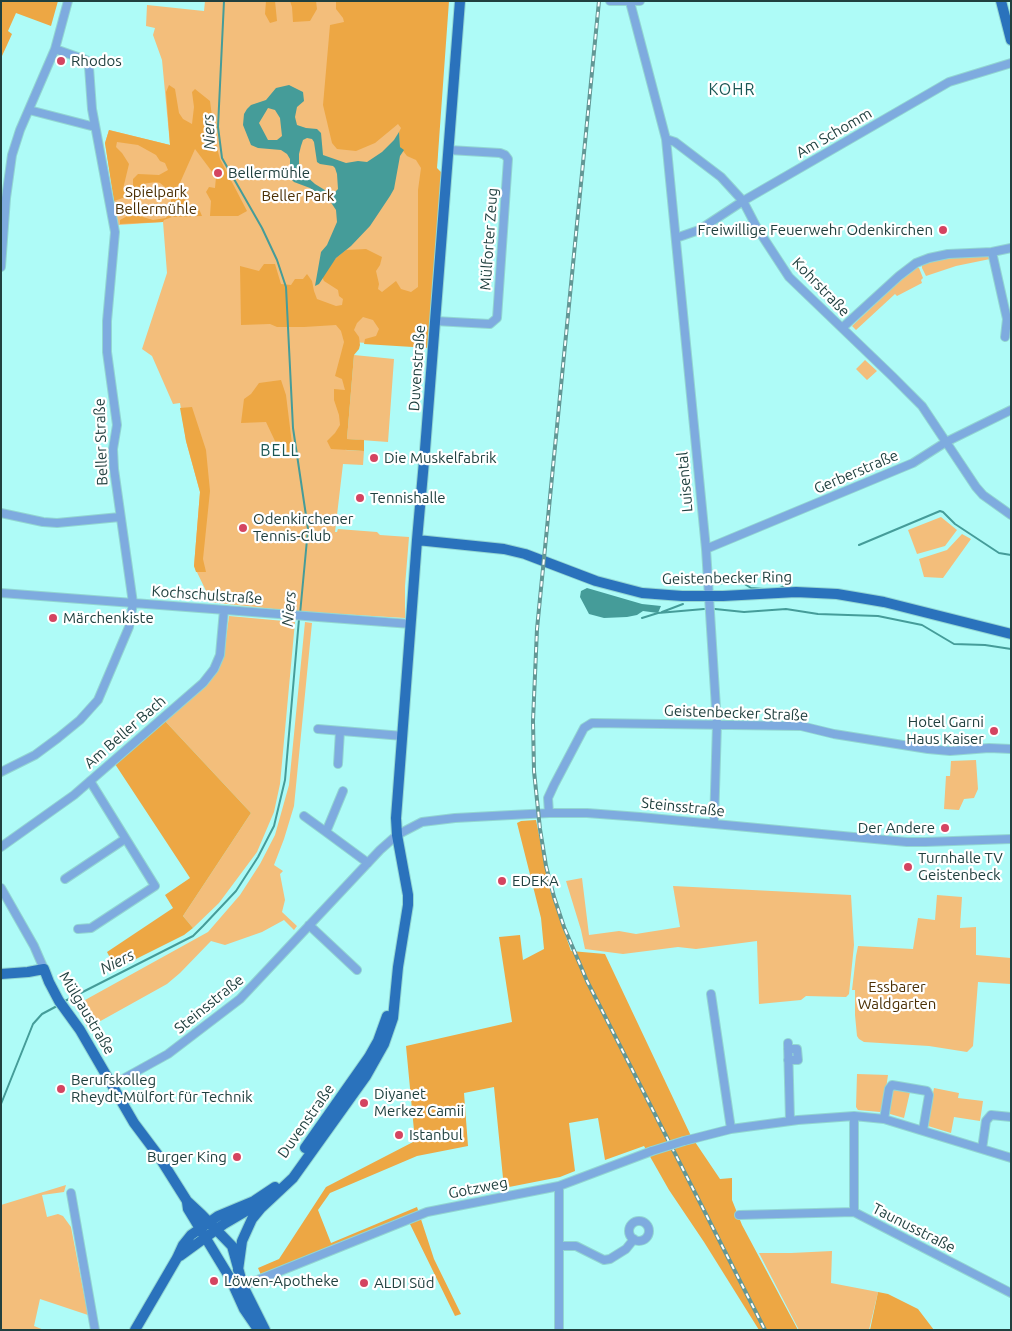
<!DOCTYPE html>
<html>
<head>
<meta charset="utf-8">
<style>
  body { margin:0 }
  #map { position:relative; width:1012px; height:1331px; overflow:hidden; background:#aefbf7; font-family:Ubuntu,sans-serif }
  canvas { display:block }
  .frame { position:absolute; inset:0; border:2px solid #20403f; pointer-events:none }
</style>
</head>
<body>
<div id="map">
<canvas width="1012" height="1331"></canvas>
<div class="frame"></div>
</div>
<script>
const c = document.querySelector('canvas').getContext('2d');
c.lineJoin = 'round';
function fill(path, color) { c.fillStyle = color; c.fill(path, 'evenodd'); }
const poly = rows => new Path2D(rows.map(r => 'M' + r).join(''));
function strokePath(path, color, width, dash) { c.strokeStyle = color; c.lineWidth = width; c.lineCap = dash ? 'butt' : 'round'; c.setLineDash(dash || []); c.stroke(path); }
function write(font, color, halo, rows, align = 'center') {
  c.font = font + ' Ubuntu,sans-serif'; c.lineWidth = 4.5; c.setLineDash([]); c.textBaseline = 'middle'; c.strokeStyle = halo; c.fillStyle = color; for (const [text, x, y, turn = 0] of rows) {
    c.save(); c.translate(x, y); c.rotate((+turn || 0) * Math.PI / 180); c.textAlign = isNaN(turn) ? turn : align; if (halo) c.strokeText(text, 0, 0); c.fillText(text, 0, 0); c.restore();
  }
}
const green = poly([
  [205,1,446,1,427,347,352,342,345,450,364,451,363,465,343,464,335,532,337,532,338,529,377,532,380,535,409,537,405,586,405,618,292,611,209,602,208,595,194,566,200,492,186,441,180,403,173,404,152,356,142,349,167,273,163,222,118,225,105,143,109,130,170,145,162,60,153,35,155,28,146,26,147,5,204,11],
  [989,254,990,259,956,266,926,276,922,268,922,265,942,258],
  [917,267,919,268,923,278,921,280,922,283,897,296,895,294,856,330,852,326,905,276],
  [354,355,394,359,388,442,347,439],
  [865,360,877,371,867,380,856,369],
  [941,517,957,530,945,546,917,554,908,530],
  [962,534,971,539,943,578,924,577,919,559,947,550],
  [229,616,295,622,280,784,274,812,257,852,219,903,193,928,183,916,251,813,165,721,200,690,216,671,224,654],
  [305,622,312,623,294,806,284,839,274,865,283,871,280,874,285,900,282,912,297,926,294,930,284,920,262,932,225,945,211,941,180,973,167,984,88,1028,76,1005,208,932,240,895,260,864,275,835,289,785],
  [976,760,978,789,974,798,964,799,959,810,944,809,946,776,950,776,951,761],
  [582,878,589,935,619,931,636,934,680,927,673,886,851,895,854,945,849,994,846,997,806,996,801,1000,759,1004,757,941,696,949,678,947,623,954,585,949,581,930,566,881],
  [937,895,962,897,960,928,976,927,976,955,1011,958,1011,984,978,982,973,1046,967,1052,929,1046,864,1042,859,1039,857,1036,855,1015,855,990,852,990,856,956,858,946,913,949,918,918,935,920],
  [857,1074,888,1075,883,1110,880,1112,858,1110,856,1107],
  [934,1088,959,1093,958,1098,983,1101,980,1121,954,1117,951,1133,928,1126,927,1123],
  [895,1089,910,1092,904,1118,890,1114,888,1111,892,1091],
  [66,1185,64,1192,42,1195,47,1217,58,1214,63,1216,71,1227,88,1315,40,1299,34,1326,44,1330,1,1330,1,1205],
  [832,1251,831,1283,878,1292,869,1330,799,1330,759,1253,791,1253]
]);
const forest = poly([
  [1,1,58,1,51,26,16,13,8,31,12,34,2,56],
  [266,1,275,1,277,21,270,23,265,14],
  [290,1,316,1,317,9,310,21,293,22,292,7],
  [336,1,449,1,437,168,443,174,429,348,364,344,365,339,376,336,379,329,373,320,363,317,357,323,354,330,359,337,360,345,359,349,354,355,347,439,364,440,364,451,331,449,327,441,335,433,340,425,339,415,334,400,334,389,345,390,342,379,335,376,344,342,341,331,336,325,304,327,277,327,270,324,241,325,240,266,259,271,264,264,275,264,281,284,291,285,295,279,303,279,307,274,312,281,314,291,317,299,336,306,342,305,343,299,339,296,338,290,324,281,322,277,336,258,346,250,366,249,382,257,380,265,376,271,379,284,378,289,382,292,396,281,401,289,411,292,418,287,418,190,421,168,416,160,407,156,400,147,399,132,401,128,398,124,375,143,356,151,337,149,332,143,323,105,330,25,344,22,343,18,336,9],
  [169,85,175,89,179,113,183,119,192,124,194,107,192,92,195,89,210,101,215,140,220,159,247,211,238,216,210,216,211,201,206,192,209,187,215,188,216,177,195,149,179,185,182,196,189,203,199,209,202,216,172,217,164,220,163,222,120,224,120,220,129,215,136,215,153,220,166,218,171,201,171,192,160,183,156,182,142,184,140,192,114,201,105,143,109,130,170,145,166,92],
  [117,142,138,145,156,155,160,161,165,163,168,170,159,175,138,174,133,179,133,186,123,189,129,164,122,153,116,147],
  [281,380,286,395,293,452,277,452,275,441,266,422,241,423,244,399,251,394,259,383],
  [192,407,206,450,210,491,203,559,206,572,196,572,194,566,200,492,186,441,180,408],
  [165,721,251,813,183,916,193,928,184,935,116,969,107,952,173,908,165,895,190,878,115,764],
  [536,820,550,890,571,951,605,954,691,1136,720,1179,732,1178,732,1200,742,1225,798,1330,759,1330,704,1242,669,1190,644,1146,605,1160,598,1118,569,1123,575,1171,560,1177,504,1188,494,1087,464,1093,468,1146,417,1156,330,1193,318,1210,331,1243,417,1207,434,1259,461,1314,455,1316,409,1222,264,1282,258,1268,279,1259,326,1187,415,1141,406,1046,512,1022,499,937,520,935,523,960,544,949,541,918,517,823,521,821],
  [878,1292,888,1294,918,1309,934,1330,870,1330]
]);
const water = poly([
  [289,85,303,92,304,101,297,107,295,117,297,125,306,128,317,129,321,133,323,155,346,163,358,161,367,162,382,152,394,140,399,132,400,147,404,150,400,156,394,189,390,196,370,226,351,246,336,258,319,284,315,286,321,252,327,245,337,222,336,210,330,201,310,188,294,182,290,178,290,159,287,154,281,150,258,148,251,145,243,125,244,114,247,109,251,105,266,100,276,88],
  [268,108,275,110,280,118,282,136,277,140,268,140,259,123],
  [307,138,312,139,314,142,317,162,320,164,333,166,335,168,337,174,338,189,334,193,328,192,315,184,306,176,299,164,299,154,301,146,303,140],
  [587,588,642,604,661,606,658,613,643,611,637,615,627,617,604,618,589,614,580,597,581,591]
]);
const stream = poly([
  [224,1,218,127,222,158,262,228,277,260,286,287,293,428,308,529,300,614],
  [859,545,940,511,943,512,955,524,999,553,1011,555],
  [719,584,732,580,738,580,751,588,764,589],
  [780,588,789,584],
  [715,609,744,612,786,609,818,614,878,616,922,625,954,644,985,645,1011,649],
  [662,612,683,604],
  [642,618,658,613,704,609],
  [63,1002,193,936,203,926,236,891,258,857,274,826,285,780,299,619],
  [1,1104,33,1024,42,1014,57,1006]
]);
const minor = poly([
  [610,1,640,1],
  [630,2,666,139,675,142,721,177,743,201,757,228,789,277,893,377,922,406,976,487,983,495,1011,515],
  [29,110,95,127],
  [666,139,706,549,717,724,714,824],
  [676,238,699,230,743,201,949,82,1011,63],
  [992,252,1007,319,1005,337],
  [1,267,6,198,12,155,20,130,55,49,68,1],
  [435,321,490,324,497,318,508,159,505,155,500,153,449,150],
  [842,328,899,276,916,263,929,258,948,254,992,252,1011,248],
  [1,513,43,522,57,523,120,517],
  [706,549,913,463,946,442,1011,410],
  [1,593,411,624],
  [318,729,403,736],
  [338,764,340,731],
  [1,772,35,755,58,738,80,720,98,700,129,627,133,603,114,469,113,449,117,425,107,352,107,321,115,232,92,109,89,67,86,60,55,49],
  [343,791,326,832,368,863],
  [549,813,548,798,554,785,584,728,592,723,801,726,834,734,928,749,950,751,989,748,1011,749],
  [304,816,326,832],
  [1,847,74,795,203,683,214,669,220,655,224,610],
  [65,879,125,839],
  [1,888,34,946,44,969],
  [309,925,357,970],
  [78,929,91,928,155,886,90,781],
  [711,994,731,1129],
  [788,1043,790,1120],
  [788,1049,797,1049,798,1060,788,1060],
  [112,1085,168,1054,240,999,380,850,397,835,422,822,455,818,549,813,587,813,640,817,907,842,925,842,1011,839],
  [854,1116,854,1212],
  [884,1119,889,1089,892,1085,927,1091,929,1095,923,1130],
  [684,1141,731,1129,798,1120,854,1116,884,1119,1011,1158],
  [982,1149,986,1121,991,1115,1011,1117],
  [559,1186,559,1330],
  [71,1193,95,1330],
  [739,1215,854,1212,1011,1293],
  '629 1231a10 10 0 1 1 20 0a10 10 0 1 1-20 0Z',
  [559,1246,576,1246,604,1260,610,1259,626,1249,634,1239],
  [238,1288,427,1212,559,1186,652,1151]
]);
const major = poly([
  [1001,1,1011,40],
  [417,540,504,549,525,554,596,581,642,593,682,596,723,596,796,592,837,594,884,602,1011,634],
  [1,974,28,972,44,969,49,982,59,1001,80,1030,134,1123,158,1155,187,1201,202,1215,232,1246,243,1286,265,1330],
  [305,1148,369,1057,378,1041,387,1016],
  [187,1202,188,1209,230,1278,244,1309,257,1328],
  [180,1256,224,1224,253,1207],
  [238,1270,242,1241,252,1219,261,1208,293,1178,366,1076,384,1044,393,1018,398,967,408,905,408,895,397,835,396,818,417,540,425,450,460,1],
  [135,1330,177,1258,183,1245,191,1235,218,1216,254,1201,275,1187]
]);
const rail = poly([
  [599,1,537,629,533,721,534,771,540,829,546,866,554,897,564,927,587,981,765,1330]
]);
const minorBridge = poly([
  [652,1151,684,1141]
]);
const markers = [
  [61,61,5,"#d44461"],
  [218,173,5,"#d44461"],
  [943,230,5,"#d44461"],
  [374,458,5,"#d44461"],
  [360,498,5,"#d44461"],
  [243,528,5,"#d44461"],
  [53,618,5,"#d44461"],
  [994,731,5,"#d44461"],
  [945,828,5,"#d44461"],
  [908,867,5,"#d44461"],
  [502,881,5,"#d44461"],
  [61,1089,5,"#d44461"],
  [364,1103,5,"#d44461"],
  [399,1135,5,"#d44461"],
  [237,1157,5,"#d44461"],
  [214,1281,5,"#d44461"],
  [364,1283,5,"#d44461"]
];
const poiNames = [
  ["Rhodos",71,61],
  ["Bellermühle",228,173],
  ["Freiwillige Feuerwehr Odenkirchen",933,230,"right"],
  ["Die Muskelfabrik",384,458],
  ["Tennishalle",370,498],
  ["Odenkirchener",253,519],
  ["Tennis-Club",253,536],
  ["Märchenkiste",63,618],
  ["Hotel Garni",984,722,"right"],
  ["Haus Kaiser",984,739,"right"],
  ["Der Andere",935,828,"right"],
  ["Turnhalle TV",918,858],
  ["Geistenbeck",918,875],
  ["EDEKA",512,881],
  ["Berufskolleg",71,1080],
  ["Rheydt-Mülfort für Technik",71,1097],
  ["Diyanet",374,1094],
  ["Merkez Camii",374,1111],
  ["Istanbul",409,1135],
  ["Burger King",227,1157,"right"],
  ["Löwen-Apotheke",224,1281],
  ["ALDI Süd",374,1283]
];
const streetNames = [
  ["Am Schomm",834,133,-30],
  ["Mülforter Zeug",489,239,-86],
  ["Kohrstraße",821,287,46],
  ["Duvenstraße",417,368,-86],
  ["Beller Straße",101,442,-92],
  ["Gerberstraße",856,472,-23],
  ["Luisental",685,482,-95],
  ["Geistenbecker Ring",727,578,-1],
  ["Kochschulstraße",207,595,4],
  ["Geistenbecker Straße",736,713,2],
  ["Am Beller Bach",125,732,-41],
  ["Steinsstraße",683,807,6],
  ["Steinsstraße",209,1004,-39],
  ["Mülgaustraße",87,1013,59],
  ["Duvenstraße",306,1121,-55],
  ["Gotzweg",478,1188,-11],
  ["Taunusstraße",914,1228,27]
];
const parkNames = [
  ["Spielpark",156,192],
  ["Bellermühle",156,209],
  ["Beller Park",298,196],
  ["Essbarer",897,987],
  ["Waldgarten",897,1004]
];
const neighbourhoodNames = [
  ["KOHR",732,90],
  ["BELL",280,451]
];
const waterNames = [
  ["Niers",209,132,-93],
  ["Niers",289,609,-85],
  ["Niers",117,962,-27]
];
fill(green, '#f3be7b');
fill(forest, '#eda744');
fill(water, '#459c99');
strokePath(stream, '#459c99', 2);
strokePath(minor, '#92d6d2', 10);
strokePath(major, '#92d6d2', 12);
strokePath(minor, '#7eabdf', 8);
strokePath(major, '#2a72bc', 10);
strokePath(rail, '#629795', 4);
strokePath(rail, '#fff', 2, [5.5]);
strokePath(minorBridge, '#92d6d2', 10, []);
strokePath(minorBridge, '#7eabdf', 8);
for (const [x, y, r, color] of markers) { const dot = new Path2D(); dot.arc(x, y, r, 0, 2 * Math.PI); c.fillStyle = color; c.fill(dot); strokePath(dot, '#fff', 2); }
write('15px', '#20403f', '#fff', poiNames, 'left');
write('15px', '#20403f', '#fff', streetNames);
write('15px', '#4b2f04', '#fff', parkNames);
c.letterSpacing = '1px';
write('16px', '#1a5654', '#fff', neighbourhoodNames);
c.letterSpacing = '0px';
write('italic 16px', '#2c4847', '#fff', waterNames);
</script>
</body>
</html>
